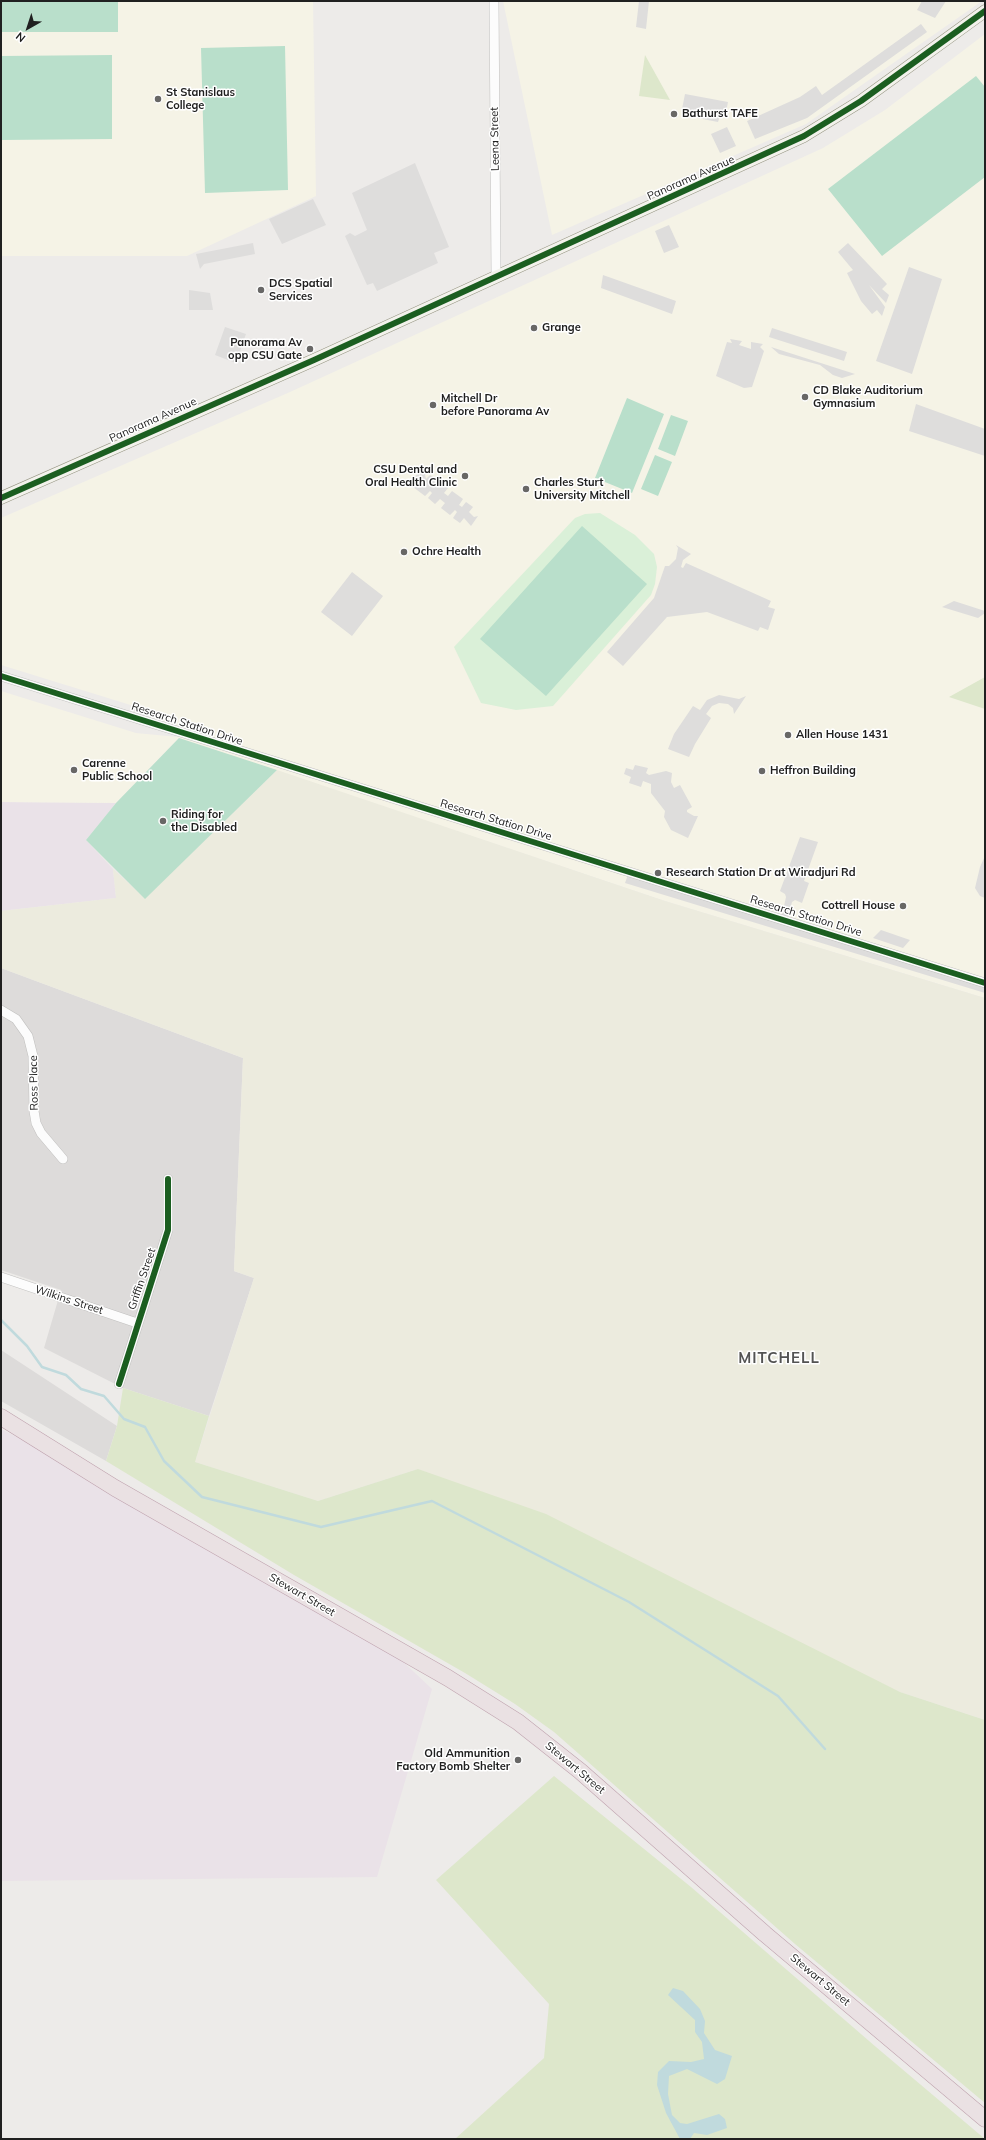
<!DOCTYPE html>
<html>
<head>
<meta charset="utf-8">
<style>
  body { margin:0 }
  #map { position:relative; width:986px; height:2140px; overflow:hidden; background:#edebe9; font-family:Mulish,sans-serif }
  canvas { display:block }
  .frame { position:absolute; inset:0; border:2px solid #202020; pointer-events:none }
  .north { position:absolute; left:8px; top:8px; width:40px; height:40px; -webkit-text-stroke:3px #fff; paint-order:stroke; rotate:219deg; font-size:11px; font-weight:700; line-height:16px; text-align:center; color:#202020 }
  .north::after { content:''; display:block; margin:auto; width:14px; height:18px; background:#202020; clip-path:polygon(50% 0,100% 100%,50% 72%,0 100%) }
</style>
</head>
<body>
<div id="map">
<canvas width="986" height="2140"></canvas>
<div class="frame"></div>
<div class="north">N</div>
</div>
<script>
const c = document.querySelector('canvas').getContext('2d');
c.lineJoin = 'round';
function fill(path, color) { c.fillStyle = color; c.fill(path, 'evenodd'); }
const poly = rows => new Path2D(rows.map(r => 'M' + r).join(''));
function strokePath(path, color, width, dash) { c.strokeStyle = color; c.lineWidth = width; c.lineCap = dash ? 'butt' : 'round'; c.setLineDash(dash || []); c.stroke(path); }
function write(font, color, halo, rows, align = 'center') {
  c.font = font + ' Mulish,sans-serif'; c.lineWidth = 3; c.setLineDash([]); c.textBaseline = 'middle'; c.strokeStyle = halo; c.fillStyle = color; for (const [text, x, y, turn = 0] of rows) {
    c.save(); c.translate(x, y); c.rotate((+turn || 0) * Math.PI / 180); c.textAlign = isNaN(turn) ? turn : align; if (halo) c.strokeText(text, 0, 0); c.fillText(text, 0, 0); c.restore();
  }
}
const residential = poly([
  [1,968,243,1058,234,1271,254,1278,209,1416,123,1388,44,1348,61,1290,1,1270],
  [1,1350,117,1426,106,1461,1,1401]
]);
const industrial = poly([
  [1,802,116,803,86,840,113,869,116,898,1,911],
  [1,1429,115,1488,379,1639,432,1689,377,1877,1,1881]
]);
const education = poly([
  [1,1,313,1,316,196,187,256,1,256],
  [503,1,982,1,806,124,552,235],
  [985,34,985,998,665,901,179,738,116,803,1,802,1,691,136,733,178,737,137,707,1,665,1,518,290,392,823,148,885,110]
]);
const farmland = poly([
  [277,770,665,901,985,998,985,1720,900,1692,418,1469,318,1501,195,1462,254,1278,234,1271,243,1058,1,968,1,911,116,898,113,869,145,898]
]);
const grass = poly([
  [645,55,670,100,639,96],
  [985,677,985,709,949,697],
  [123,1388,209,1416,195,1462,318,1501,418,1469,546,1514,900,1692,985,1720,985,2103,795,1944,554,1732,515,1704,465,1673,294,1575,106,1461,117,1426],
  [554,1776,691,1887,876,2047,985,2139,455,2139,544,2058,549,2004,436,1880]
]);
const park = poly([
  [600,513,635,535,654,554,657,567,655,584,651,595,553,706,516,710,481,703,454,647,575,518,585,514]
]);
const pitch = poly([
  [1,1,118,1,118,32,1,32],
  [285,46,288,190,205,193,201,48],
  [112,55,112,139,1,140,1,56],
  [976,76,985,87,985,177,882,256,828,189],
  [627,398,664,414,632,493,595,478],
  [671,415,688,421,675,456,658,449],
  [655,455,672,462,658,496,641,489],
  [582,526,647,584,546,696,480,639],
  [179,738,277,770,145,899,86,840,116,803]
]);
const parking = poly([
  [639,1,649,1,646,29,636,27],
  [922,1,946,1,935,18,917,10],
  [921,24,927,32,807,118,755,139,747,121,800,97,816,86,822,95],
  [685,94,728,102,725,117,720,116,718,122,687,116,688,110,682,109],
  [727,127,736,146,720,153,711,134],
  [415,163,449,247,434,253,438,263,377,291,373,283,367,285,345,236,350,233,355,236,367,230,352,193],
  [313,199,326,225,282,244,269,219],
  [669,225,679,247,664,253,655,231],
  [253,243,255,254,204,264,200,269,196,254],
  [848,243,887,284,882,289,889,295,886,303,869,285,885,307,882,316,877,310,872,314,861,301,847,273,853,270,838,252],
  [909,267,942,279,912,374,876,361],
  [603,275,676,301,672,314,601,288],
  [189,290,210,293,213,310,189,310],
  [225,327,246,334,236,363,215,355],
  [772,328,847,352,844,361,769,337],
  [730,339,742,341,739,345,751,349,751,342,763,344,760,347,764,351,752,387,744,388,716,376,727,342,732,343],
  [771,347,855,374,842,378,833,375,820,365,779,354],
  [916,404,985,429,985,456,909,431],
  [424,466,429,470,425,475,426,479,430,475,438,480,434,486,437,487,441,482,448,488,444,493,448,496,452,491,463,499,459,505,462,507,466,502,473,507,469,512,474,517,478,516,471,526,464,518,460,523,453,518,457,512,455,510,450,515,441,508,445,503,440,499,435,504,428,498,432,493,430,491,425,496,409,484],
  [676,545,691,554,683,560,681,567,683,568,686,563,771,601,768,607,775,609,768,630,760,627,758,631,707,612,667,617,623,666,607,652,654,598,665,566,669,566,676,559,678,548],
  [352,572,383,596,352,636,321,612],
  [954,601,985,611,985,613,978,618,942,607],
  [719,695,739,699,746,696,734,714,733,708,728,704,719,703,712,706,706,714,711,718,695,744,689,757,668,749,674,734,693,706,700,710,707,700],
  [635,765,648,768,646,773,649,775,666,771,672,773,671,782,674,788,680,785,692,807,687,810,687,812,694,816,698,816,688,838,671,830,664,817,665,811,651,793,651,784,643,781,641,787,629,783,631,777,624,774,626,768,633,770],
  [800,837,818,842,804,881,809,883,802,903,795,900,792,902,788,917,782,915,786,897,785,894,780,891],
  [985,856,985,898,980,896,975,888,980,867],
  [629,872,985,983,985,993,625,883],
  [881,930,910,940,903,948,873,938]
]);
const water = poly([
  [673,1988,683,1991,700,2009,705,2021,704,2033,715,2050,732,2056,725,2079,717,2084,687,2069,669,2076,668,2094,672,2115,680,2123,687,2124,719,2114,725,2119,727,2128,707,2135,694,2133,690,2139,680,2139,666,2113,657,2085,658,2072,669,2061,691,2062,704,2059,702,2042,695,2032,695,2020,668,1995]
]);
const stream = poly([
  [1,1320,27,1346,42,1367,66,1375,81,1389,104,1396,124,1419,145,1427,164,1461,202,1497,321,1527,432,1501,629,1602,778,1696,825,1749]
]);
const street = poly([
  [494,1,496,276],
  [1,676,985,983],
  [1,1010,16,1019,28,1036,33,1056,34,1111,36,1123,41,1133,63,1159],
  [1,1277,137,1323],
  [119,1384,168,1230,168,1179]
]);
const secondary = poly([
  [1,498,314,360,804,136,861,101,985,11]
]);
const highway = poly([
  [1,1417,115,1488,448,1678,518,1722,580,1771,765,1934,985,2119]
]);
const cycleway = poly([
  [1,498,314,360,804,136,861,101,985,11],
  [1,676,985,983],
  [119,1384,168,1230,168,1179]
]);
const markers = [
  [158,99,4,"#686766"],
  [674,114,4,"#686766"],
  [261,290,4,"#686766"],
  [534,328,4,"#686766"],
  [310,349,4,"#686766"],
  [805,397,4,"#686766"],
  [433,405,4,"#686766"],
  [465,476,4,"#686766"],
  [526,489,4,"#686766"],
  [404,552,4,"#686766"],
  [788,735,4,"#686766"],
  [74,770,4,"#686766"],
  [762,771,4,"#686766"],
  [163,821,4,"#686766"],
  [658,873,4,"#686766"],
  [903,906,4,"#686766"],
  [518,1760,4,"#686766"]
];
const poiNames = [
  ["St Stanislaus",166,93],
  ["College",166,106],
  ["Bathurst TAFE",682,114],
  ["DCS Spatial",269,284],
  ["Services",269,297],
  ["Grange",542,328],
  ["Panorama Av",302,343,"right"],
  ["opp CSU Gate",302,356,"right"],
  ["CD Blake Auditorium",813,391],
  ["Gymnasium",813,404],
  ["Mitchell Dr",441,399],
  ["before Panorama Av",441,412],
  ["CSU Dental and",457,470,"right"],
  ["Oral Health Clinic",457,483,"right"],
  ["Charles Sturt",534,483],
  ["University Mitchell",534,496],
  ["Ochre Health",412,552],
  ["Allen House 1431",796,735],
  ["Carenne",82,764],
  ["Public School",82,777],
  ["Heffron Building",770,771],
  ["Riding for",171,815],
  ["the Disabled",171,828],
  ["Research Station Dr at Wiradjuri Rd",666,873],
  ["Cottrell House",895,906,"right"],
  ["Old Ammunition",510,1754,"right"],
  ["Factory Bomb Shelter",510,1767,"right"]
];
const streetNames = [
  ["Leena Street",495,139,-91],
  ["Panorama Avenue",691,178,-24],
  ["Panorama Avenue",153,420,-24],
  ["Research Station Drive",187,724,18],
  ["Research Station Drive",496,820,17],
  ["Research Station Drive",806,916,17],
  ["Ross Place",34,1083,-91],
  ["Griffin Street",142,1279,-71],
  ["Wilkins Street",69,1300,18],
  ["Stewart Street",302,1595,30],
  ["Stewart Street",575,1768,40],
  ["Stewart Street",820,1980,40]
];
const districtNames = [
  ["MITCHELL",779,1358]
];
fill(residential, '#dddbda');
fill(industrial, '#eae2e8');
fill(education, '#f5f3e6');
fill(farmland, '#ecebde');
fill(grass, '#dde7cb');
fill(park, '#daf0d8');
fill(pitch, '#b9dfcb');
fill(parking, '#dedddc');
fill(water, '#c0dadd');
strokePath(stream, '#c0dadd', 2.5);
strokePath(street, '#c1c0bf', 10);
strokePath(secondary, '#969583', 13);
strokePath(highway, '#bfa2ae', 17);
strokePath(street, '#fcfcfc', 9);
strokePath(secondary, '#f3f2ec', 12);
strokePath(highway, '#eae1e3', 16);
strokePath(cycleway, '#1b5e20', 6);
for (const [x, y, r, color] of markers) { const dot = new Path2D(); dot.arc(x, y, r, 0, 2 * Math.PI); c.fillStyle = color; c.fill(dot); strokePath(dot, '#fff', 1.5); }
write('bold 11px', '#202020', '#fff', poiNames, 'left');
write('11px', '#202020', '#fff', streetNames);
c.letterSpacing = '1px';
write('bold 15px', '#535353', '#fff', districtNames);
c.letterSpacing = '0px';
</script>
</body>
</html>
